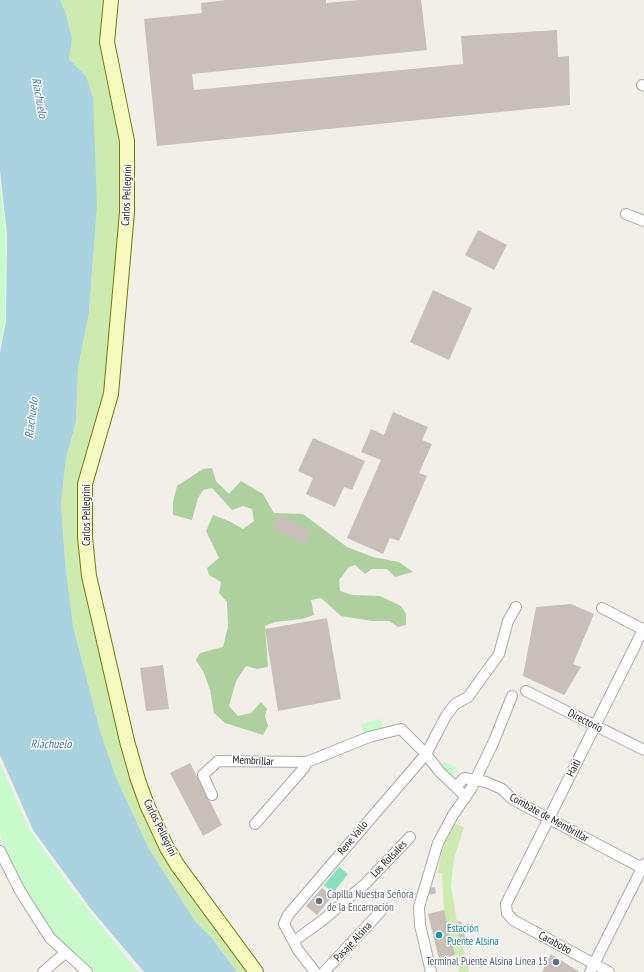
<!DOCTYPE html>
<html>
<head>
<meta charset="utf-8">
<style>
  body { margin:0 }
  canvas { display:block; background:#f2efe9 }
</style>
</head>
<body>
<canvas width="644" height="972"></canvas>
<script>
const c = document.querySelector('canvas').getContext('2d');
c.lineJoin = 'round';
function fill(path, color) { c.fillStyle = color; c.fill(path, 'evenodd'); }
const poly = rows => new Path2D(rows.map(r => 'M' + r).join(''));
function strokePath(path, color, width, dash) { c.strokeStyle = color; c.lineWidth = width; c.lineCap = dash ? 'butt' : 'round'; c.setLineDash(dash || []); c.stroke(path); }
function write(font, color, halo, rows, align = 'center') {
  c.font = font + ' "PT Sans Narrow",sans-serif'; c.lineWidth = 3; c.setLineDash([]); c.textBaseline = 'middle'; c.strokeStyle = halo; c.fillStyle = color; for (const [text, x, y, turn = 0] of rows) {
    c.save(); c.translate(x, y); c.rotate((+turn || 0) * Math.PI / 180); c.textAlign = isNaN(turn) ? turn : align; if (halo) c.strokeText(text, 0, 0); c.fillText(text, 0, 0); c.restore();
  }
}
const grass = poly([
  [60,0,105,0,110,78,125,170,104,395,82,552,146,810,251,972,237,972,211,937,195,921,148,847,116,777,101,734,73,626,65,562,61,504,66,458,76,422,78,368,89,313,97,206,86,76,69,59,72,39],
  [453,823,464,827,454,859,451,886,458,928,469,972,459,972,444,910,442,873,437,873,443,848]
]);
const forest = poly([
  [212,468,216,481,229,494,241,481,263,494,274,513,303,514,347,547,373,557,399,562,413,572,395,577,387,569,372,569,365,574,355,565,349,567,339,580,340,591,352,595,380,596,401,606,406,614,406,625,398,627,389,621,372,621,341,616,321,598,311,600,314,615,302,619,275,622,265,626,268,667,257,669,246,666,236,681,229,706,238,716,251,713,261,702,267,709,265,716,268,726,263,735,225,723,214,713,210,690,204,673,196,660,200,653,223,647,228,627,227,602,219,593,221,582,209,575,207,568,219,558,206,531,213,515,229,521,243,529,254,521,252,509,243,506,232,510,212,488,203,490,198,498,192,520,173,515,173,502,177,486,203,469]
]);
const park = poly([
  [0,183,6,235,5,320,0,345],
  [380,719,384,730,364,735,361,724],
  [444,762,458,768,453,777,441,767],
  [0,763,28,827,71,888,138,972,91,972,52,936,28,897,3,846,0,834]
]);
const pitch = poly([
  [339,867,348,874,333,893,324,885]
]);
const water = poly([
  [0,0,60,0,66,14,72,39,69,59,86,76,93,98,97,206,89,313,78,368,76,422,66,458,61,504,65,562,73,626,101,734,116,777,148,847,195,921,211,937,237,972,144,972,90,908,33,830,0,755,0,353,6,320,7,235,0,170]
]);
const building = poly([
  [226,0,326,0,326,3,359,0,421,0,427,50,192,74,194,90,463,64,461,36,557,30,558,57,569,56,570,105,157,146,144,19,202,13,201,3],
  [478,230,507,245,494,270,465,255],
  [433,290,472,308,449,360,410,342],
  [393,412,428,427,422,440,432,444,419,473,427,476,399,541,390,538,383,554,347,538,381,460,361,452,371,429,384,435],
  [313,438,365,461,352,490,344,487,335,507,306,494,313,478,298,471],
  [278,514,312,531,306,545,272,528],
  [571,604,594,614,573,664,581,667,564,695,523,676,536,607],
  [327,618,341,699,278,711,265,629],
  [163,665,169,709,146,711,140,668],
  [190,763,222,825,203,836,170,773],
  [435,887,436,893,430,895,429,888],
  [322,888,332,896,317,915,306,906],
  [444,910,455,955,439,959,428,914],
  [461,921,467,946,462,947,456,922],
  [551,954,578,971,578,972,542,972]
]);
const street = poly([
  [642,85,644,86],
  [626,214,644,221],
  [602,608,644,630],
  [526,691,644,750],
  [456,787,464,778,486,782,502,789,512,799,644,869],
  [212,795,203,775,218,761,307,762,369,737,401,729,426,754,439,771,466,797],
  [255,824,304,768,307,762],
  [0,851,20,891,50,938,87,972],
  [294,941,323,920,366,883,410,837],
  [43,972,65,953],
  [315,972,298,950,284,924,288,915,426,754,446,716,455,704,468,697,499,654,508,621,516,607],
  [324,972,381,911],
  [431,972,420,925,419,907,438,843,453,815,471,789,494,741,512,696],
  [590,972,644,864],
  [609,972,513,920,507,913,506,904,644,628]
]);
const secondary = poly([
  [111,0,107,42,127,141,127,212,111,394,85,484,85,537,89,576,127,741,138,780,147,805,167,848,178,866,256,972]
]);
const markers = [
  [319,901,4,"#6b7280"],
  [439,935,4,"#0f9aa8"],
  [556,962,4,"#5c6f8a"]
];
const streetNames = [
  ["Carlos Pellegrini",127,195,-88],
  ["Carlos Pellegrini",87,515,-90],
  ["Directorio",585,721,27],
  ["Membrillar",253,761,3],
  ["Haiti",574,768,-63],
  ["Combate de Membrillar",549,818,29],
  ["Carlos Pellegrini",160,828,64],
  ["Rene Vallo",353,838,-50],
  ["Los Rolsales",389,859,-46],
  ["Pasaje Alsina",353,942,-47],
  ["Carabobo",555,943,28]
];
const worshipNames = [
  ["Capilla Nuestra Señora",327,895],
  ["de la Encarnación",327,908]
];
const cultureNames = [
  ["Estación",447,929],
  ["Puente Alsina",447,942]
];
const serviceNames = [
  ["Terminal Puente Alsina Línea 15",548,962]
];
const waterNames = [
  ["Riachuelo",39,98,80],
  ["Riachuelo",32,418,-83],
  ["Riachuelo",51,745]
];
fill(grass, '#cdebb0');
fill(forest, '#add19e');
fill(park, '#c8facc');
fill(pitch, '#88e0be');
fill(water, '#aad3df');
fill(building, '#c7bfb8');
strokePath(street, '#a9a9a9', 12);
strokePath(secondary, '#707d05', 16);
strokePath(street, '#fff', 10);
strokePath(secondary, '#f7fabf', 14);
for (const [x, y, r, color] of markers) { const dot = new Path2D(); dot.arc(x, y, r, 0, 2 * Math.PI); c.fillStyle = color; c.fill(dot); strokePath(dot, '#fff', 1.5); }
write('11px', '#222', '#fff', streetNames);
write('11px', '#5b616d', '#fff', worshipNames, 'left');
write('11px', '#0d838f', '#fff', cultureNames, 'left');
write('11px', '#4e5e75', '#fff', serviceNames, 'right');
write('italic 12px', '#4a7aab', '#fff', waterNames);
</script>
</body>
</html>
